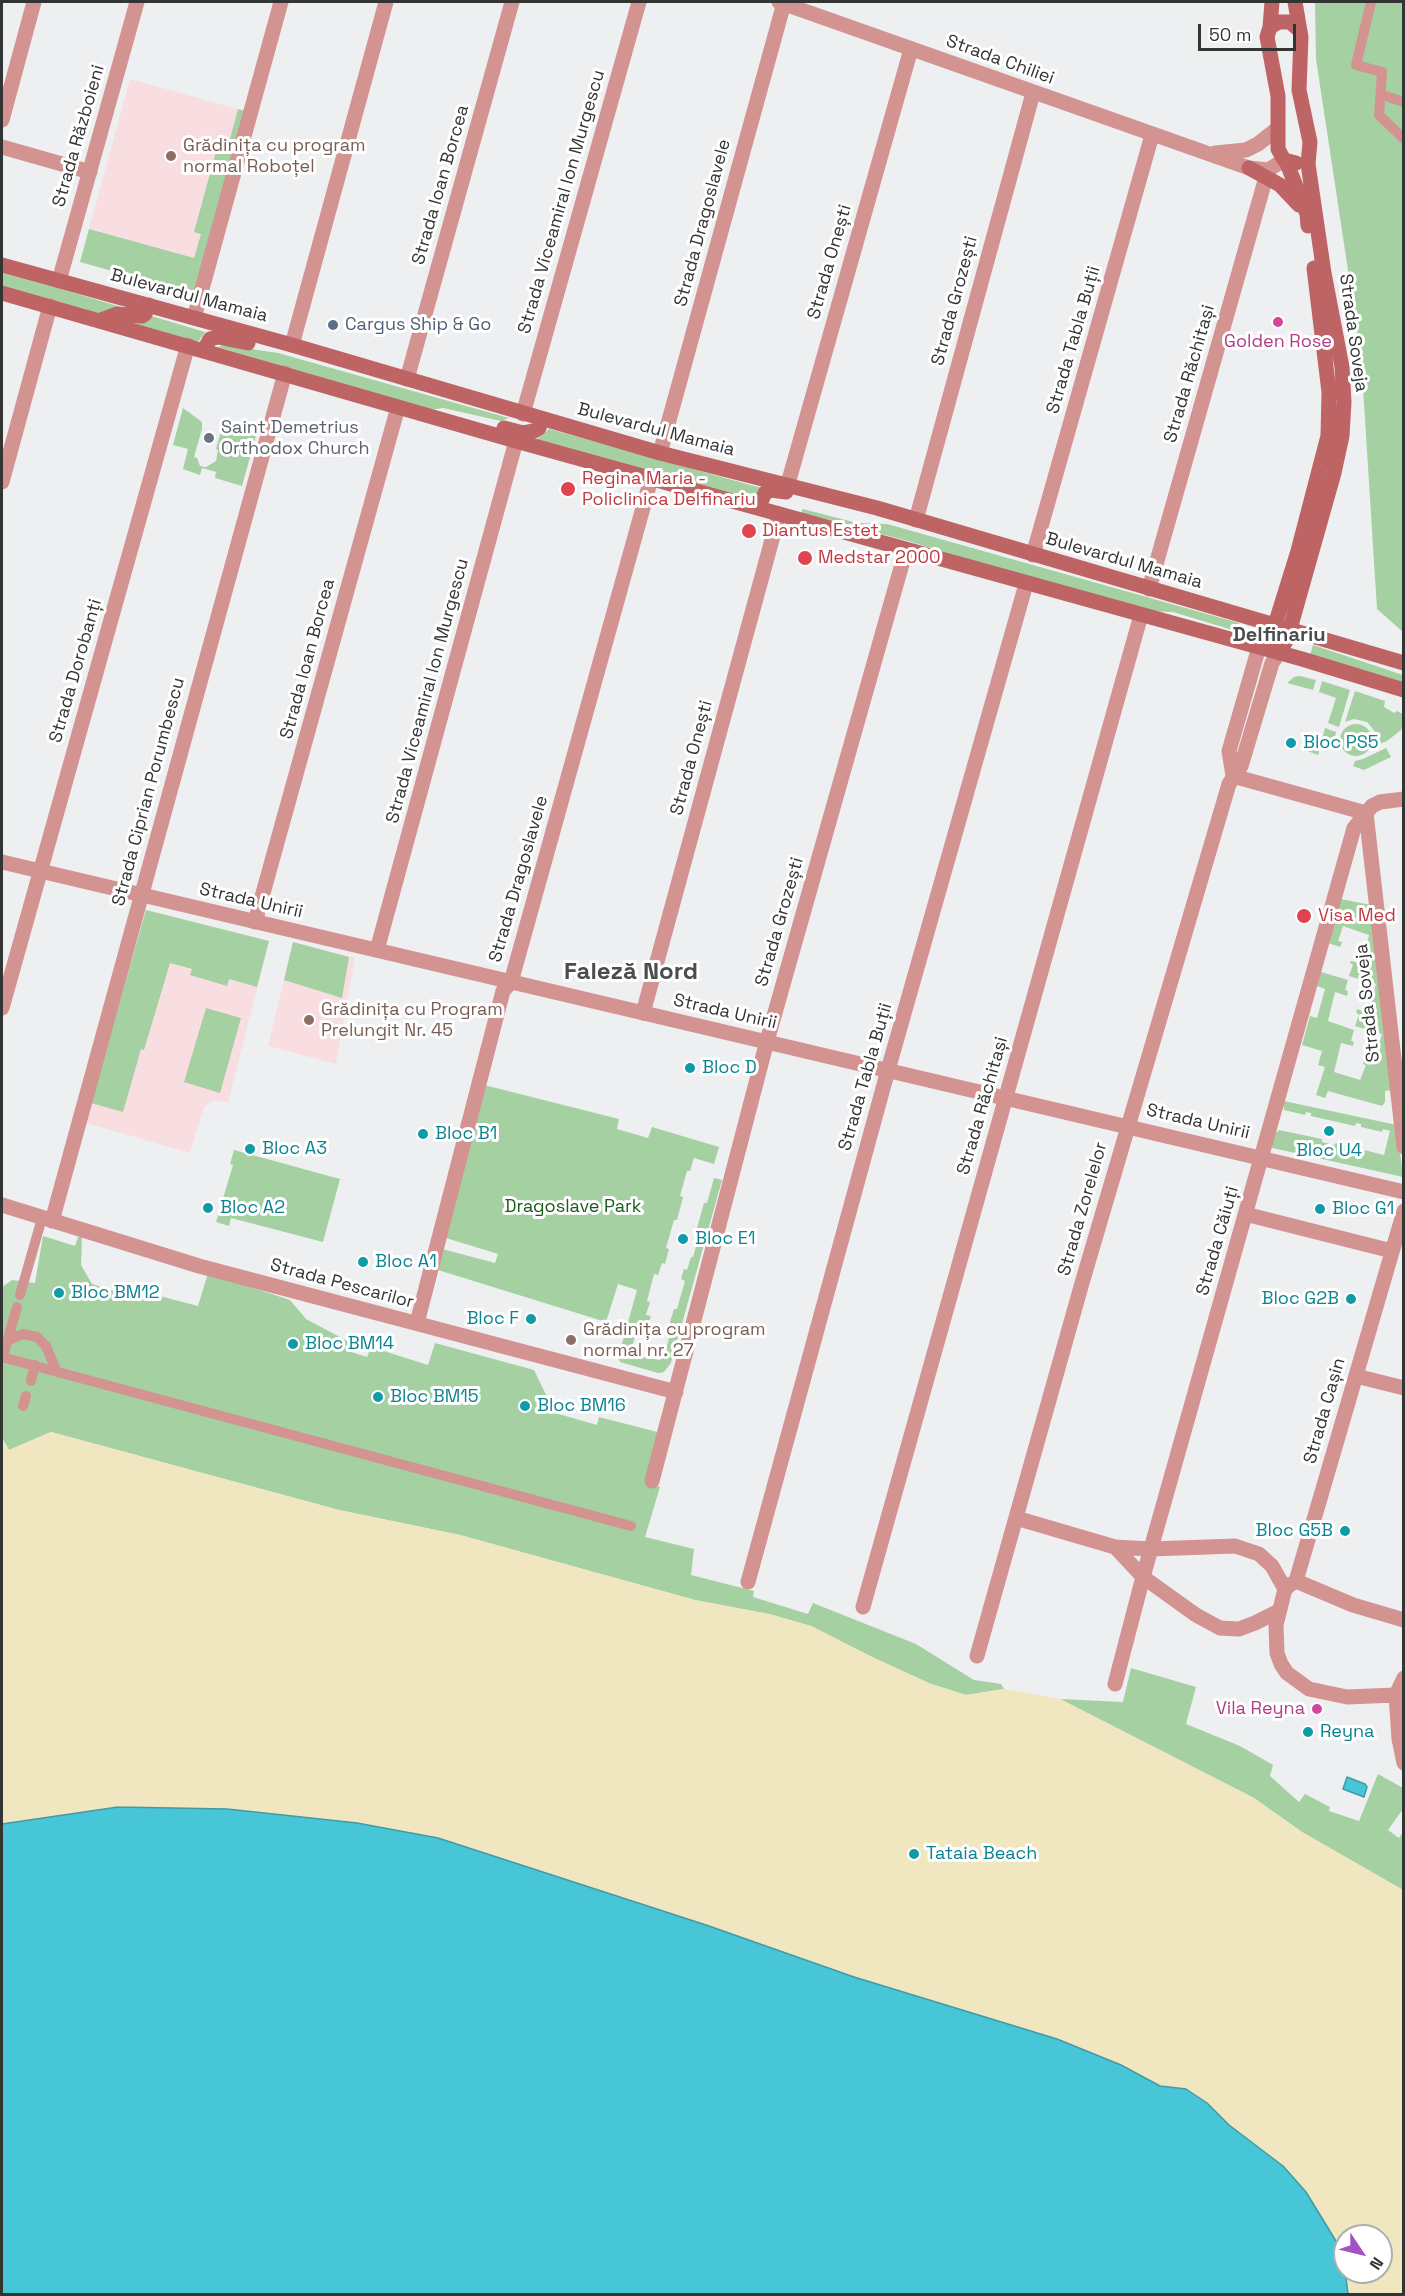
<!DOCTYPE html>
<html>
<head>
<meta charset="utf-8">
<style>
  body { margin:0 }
  #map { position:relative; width:1405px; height:2296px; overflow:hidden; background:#eeeff1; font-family:"Space Grotesk",sans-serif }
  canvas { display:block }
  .frame { position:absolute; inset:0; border:3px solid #333434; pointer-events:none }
  .north { position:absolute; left:1333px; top:2224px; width:60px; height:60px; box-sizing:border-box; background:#fff; border:2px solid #adaeae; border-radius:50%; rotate:125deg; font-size:16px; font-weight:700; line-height:24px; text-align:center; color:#333434 }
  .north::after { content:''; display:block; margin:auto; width:21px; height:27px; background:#a152c3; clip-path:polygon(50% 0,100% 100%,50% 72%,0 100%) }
  .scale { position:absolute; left:1198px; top:24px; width:98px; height:27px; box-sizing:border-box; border:3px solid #333434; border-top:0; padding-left:8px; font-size:18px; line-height:21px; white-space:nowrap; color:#333434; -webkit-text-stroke:4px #fff; paint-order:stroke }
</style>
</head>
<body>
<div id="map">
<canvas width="1405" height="2296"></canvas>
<div class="frame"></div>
<div class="north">N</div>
<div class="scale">50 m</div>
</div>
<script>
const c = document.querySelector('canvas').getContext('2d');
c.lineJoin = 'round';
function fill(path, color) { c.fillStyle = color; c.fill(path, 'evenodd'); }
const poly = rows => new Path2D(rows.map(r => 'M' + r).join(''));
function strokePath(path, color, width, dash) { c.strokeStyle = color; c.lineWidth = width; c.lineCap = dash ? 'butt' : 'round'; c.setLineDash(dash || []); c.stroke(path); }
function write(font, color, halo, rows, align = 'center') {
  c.font = font + ' "Space Grotesk",sans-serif'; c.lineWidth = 6; c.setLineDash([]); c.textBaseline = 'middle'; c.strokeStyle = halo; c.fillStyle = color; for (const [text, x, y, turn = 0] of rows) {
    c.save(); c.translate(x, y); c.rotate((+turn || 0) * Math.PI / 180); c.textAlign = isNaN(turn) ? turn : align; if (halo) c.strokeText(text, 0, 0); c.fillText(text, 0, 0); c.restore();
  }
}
const education = poly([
  [130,79,245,111,194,294,80,262],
  [146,910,269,941,228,1103,215,1100,204,1107,190,1153,86,1123],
  [293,942,355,958,336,1064,268,1046]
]);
const green = poly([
  [1315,2,1403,2,1403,632,1377,609,1361,356,1316,59],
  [238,109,245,111,194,294,80,262,89,229,194,258,201,234,194,232,216,152,226,154],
  [2,273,71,292,205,332,198,342,2,285],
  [224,345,278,353,509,418,501,421,443,408,430,410,218,347],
  [183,408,202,422,202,429,194,457,197,458,200,466,206,467,216,461,218,450,216,449,223,424,259,425,242,486,215,478,216,472,202,468,200,475,183,469,188,449,173,445],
  [549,429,754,486,764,488,756,500,536,440],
  [803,509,857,523,887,524,1239,623,1236,631,1173,612,1140,611,908,541,801,513],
  [1313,645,1403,675,1403,685,1310,655],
  [1300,676,1316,680,1313,690,1287,683,1294,677],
  [1322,681,1350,690,1339,727,1328,723,1336,698,1319,692],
  [1355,691,1385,701,1384,707,1394,713,1397,711,1403,714,1403,724,1401,730,1387,741,1377,745,1377,734,1367,722,1354,719,1345,722],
  '1340 740a16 16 0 1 1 32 0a16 16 0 1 1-32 0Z',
  [1325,728,1336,732,1335,737,1322,743,1318,755,1302,749,1308,734,1322,739],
  [1386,748,1391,757,1364,770,1353,766,1355,761,1363,759],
  [1341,899,1371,905,1393,1090,1385,1091,1385,1102,1382,1106,1328,1091,1325,1098,1316,1095,1325,1067,1318,1065,1322,1051,1302,1045,1310,1016,1317,1018,1325,989,1317,986,1321,972,1348,980,1345,990,1348,991,1347,996,1335,992,1328,1021,1354,1030,1351,1041,1354,1042,1353,1046,1341,1043,1334,1072,1360,1080,1366,1065,1363,1064,1364,1060,1375,1064,1380,1049,1378,1048,1382,1034,1355,1026,1359,1014,1356,1013,1357,1009,1369,1013,1376,984,1349,976,1353,965,1350,963,1351,961,1363,964,1369,935,1343,926,1338,941,1342,942,1340,947,1328,943],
  [146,910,269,941,257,987,229,979,227,986,190,975,192,969,170,963,144,1050,141,1049,123,1112,91,1103],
  [293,942,349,957,342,998,284,980],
  [206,1008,241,1018,220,1093,184,1082],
  [484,1085,619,1119,617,1129,648,1138,652,1127,719,1147,714,1164,694,1158,690,1171,687,1171,680,1196,683,1197,677,1220,674,1220,666,1248,669,1249,665,1264,662,1263,658,1275,654,1274,647,1301,650,1302,646,1315,651,1316,646,1332,637,1329,631,1350,638,1353,637,1356,660,1360,662,1352,665,1352,670,1335,667,1334,670,1322,674,1309,677,1309,685,1281,681,1279,684,1269,687,1270,691,1257,693,1257,701,1230,697,1228,704,1203,707,1203,714,1178,722,1180,671,1363,664,1372,658,1373,620,1362,618,1358,637,1290,618,1284,606,1322,438,1270,442,1249,495,1263,498,1254,446,1238],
  [1279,1100,1397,1125,1403,1177,1268,1147,1272,1131,1278,1132,1279,1130,1322,1139,1322,1142,1334,1145,1336,1143,1384,1155,1390,1131,1383,1129,1382,1132,1361,1127,1361,1124,1356,1123,1355,1126,1311,1116,1311,1113,1306,1112,1305,1115,1284,1110,1284,1107,1277,1106],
  [234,1150,340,1179,323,1242,231,1218,229,1226,216,1222,233,1165,230,1164],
  [43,1236,75,1246,78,1237,82,1237,81,1265,92,1284,126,1295,129,1288,198,1306,208,1273,290,1300,306,1319,351,1343,348,1351,367,1357,371,1347,428,1365,435,1343,534,1370,555,1413,597,1425,599,1417,665,1434,646,1483,660,1487,645,1537,694,1549,691,1575,754,1591,753,1597,808,1614,813,1603,916,1644,974,1680,1001,1684,1004,1689,966,1695,931,1684,872,1657,811,1626,769,1614,695,1600,460,1535,339,1510,51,1432,9,1450,2,1438,2,1287,12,1280,35,1283],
  [1131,1668,1196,1687,1186,1724,1240,1746,1273,1765,1270,1776,1299,1802,1305,1794,1330,1807,1329,1811,1359,1821,1378,1774,1403,1788,1403,1809,1388,1830,1399,1838,1403,1832,1403,1890,1302,1832,1254,1798,1060,1699,1123,1702]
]);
const sand = poly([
  [51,1432,339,1510,460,1535,695,1600,769,1614,811,1626,872,1657,931,1684,966,1695,1004,1689,1060,1699,1254,1798,1302,1832,1403,1890,1403,2294,1348,2294,1345,2272,1381,2272,1381,2236,1345,2236,1345,2271,1339,2246,1283,2166,1229,2125,1207,2103,1186,2089,1160,2086,1121,2065,1057,2039,854,1977,706,1925,438,1838,118,1807,2,1824,2,1438,9,1450]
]);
const water = poly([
  [1347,1777,1365,1784,1367,1787,1364,1797,1343,1789,1347,1777],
  [118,1807,227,1809,357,1823,438,1838,706,1925,854,1977,1057,2039,1121,2065,1160,2086,1186,2089,1207,2103,1229,2125,1283,2166,1306,2192,1339,2246,1346,2277,1348,2294,2,2294,2,1824,118,1807]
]);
const pedestrian = poly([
  [1371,2,1356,65,1382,72,1379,115,1404,139],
  [1382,95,1404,102],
  [20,1295,42,1218],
  [8,1340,23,1334,37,1337,46,1346,56,1370],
  [3,1356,17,1307],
  [2,1357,631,1526],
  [31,1381,35,1365],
  [23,1406,26,1396]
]);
const minor = poly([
  [2,120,34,2],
  [2,147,90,172],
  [59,281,137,2],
  [194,318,281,2],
  [292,345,386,2],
  [407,379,512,2],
  [523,414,639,2],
  [660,453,784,3],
  [2,482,50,306],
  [787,487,911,49],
  [916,520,1033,93],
  [1033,555,1152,135],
  [1149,589,1268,170],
  [1233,776,1366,813,1404,1147],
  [1233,776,1229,751,1259,647],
  [255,922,398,407],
  [377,950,516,441],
  [2,1008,188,345],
  [643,1013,779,514],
  [2,1205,199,1266,676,1392],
  [1245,1214,1392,1251],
  [52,1221,285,373],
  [417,1323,503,991,511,982,651,479],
  [1356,1376,1404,1388],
  [652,1481,767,1041,906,550],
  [1016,1518,1115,1547,1151,1549,1235,1546,1259,1554,1272,1566,1285,1589],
  [1115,1547,1143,1577,1196,1615,1220,1628,1239,1629,1255,1623,1279,1611],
  [1296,1581,1404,1211],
  [1296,1581,1353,1605,1404,1620],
  [748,1582,888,1070,1026,584],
  [1291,1584,1285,1589,1276,1625,1277,1653,1281,1664,1287,1673,1309,1689,1347,1697,1396,1695],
  [863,1607,1141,615],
  [977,1656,1082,1283,1229,784,1241,766,1272,663,1279,653],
  [1404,1678,1396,1695,1399,1739,1404,1763],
  [1115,1684,1143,1577,1354,828,1372,806,1380,802,1404,799]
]);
const tertiary = poly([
  [779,2,1249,168,1268,170,1284,160],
  [1215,153,1246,150,1258,144,1277,129],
  [2,862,1404,1192]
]);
const secondary = poly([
  [1270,27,1272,2],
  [1286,161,1307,214,1308,226],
  [1296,163,1284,160,1278,149,1278,96,1267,37,1270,27,1279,22,1290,22,1299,30],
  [1249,168,1280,185,1299,205],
  [2,265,292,345,660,453,877,508,1404,663],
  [2,293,516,441,1302,659,1404,690],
  [101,320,117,314,142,316,145,314,149,305],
  [204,350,210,339,218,337,248,343],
  [504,428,523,433,534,431,539,428,542,419],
  [762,509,760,504,765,493,771,490,786,492],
  [1259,647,1261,641,1275,625,1298,551,1328,436,1329,392,1314,268],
  [1279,653,1286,641,1290,629,1334,473,1342,436,1344,402,1342,367,1324,273,1308,164,1310,142,1299,90,1301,37,1295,2]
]);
const markers = [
  [171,156,6,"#8d6e63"],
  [1278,322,6,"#d1479c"],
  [333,325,6,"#5c6f8a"],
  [209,438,6,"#6b7280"],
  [568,489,8,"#e0444e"],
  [749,531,8,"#e0444e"],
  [805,558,8,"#e0444e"],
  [1291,743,6,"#0f9aa8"],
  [1304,916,8,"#e0444e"],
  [309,1020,6,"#8d6e63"],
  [690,1068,6,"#0f9aa8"],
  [1329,1131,6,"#0f9aa8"],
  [423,1134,6,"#0f9aa8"],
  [250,1149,6,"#0f9aa8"],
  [208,1208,6,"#0f9aa8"],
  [1320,1209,6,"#0f9aa8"],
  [683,1239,6,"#0f9aa8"],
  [363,1262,6,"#0f9aa8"],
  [59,1293,6,"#0f9aa8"],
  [1351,1299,6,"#0f9aa8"],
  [531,1319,6,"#0f9aa8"],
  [571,1340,6,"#8d6e63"],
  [293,1344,6,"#0f9aa8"],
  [378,1397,6,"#0f9aa8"],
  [525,1406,6,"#0f9aa8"],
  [1345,1531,6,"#0f9aa8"],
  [1317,1709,6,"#d1479c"],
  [1308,1732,6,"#0f9aa8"],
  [914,1854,6,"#0f9aa8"]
];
const streetNames = [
  ["Strada Chiliei",1000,60,20],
  ["Strada Războieni",79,136,-74],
  ["Strada Ioan Borcea",441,185,-74],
  ["Strada Viceamiral Ion Murgescu",562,202,-74],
  ["Strada Dragoslavele",703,223,-75],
  ["Strada Onești",830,262,-74],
  ["Bulevardul Mamaia",189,296,15],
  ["Strada Grozești",955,301,-75],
  ["Strada Soveja",1353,333,82],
  ["Strada Tabla Buții",1074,340,-74],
  ["Strada Răchitași",1190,374,-74],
  ["Bulevardul Mamaia",656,430,15],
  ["Bulevardul Mamaia",1124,561,16],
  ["Strada Ioan Borcea",308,659,-75],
  ["Strada Dorobanți",76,671,-74],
  ["Strada Viceamiral Ion Murgescu",428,691,-75],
  ["Strada Onești",692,758,-75],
  ["Strada Ciprian Porumbescu",149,792,-75],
  ["Strada Dragoslavele",519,879,-74],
  ["Strada Unirii",251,901,13],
  ["Strada Grozești",780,922,-74],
  ["Strada Soveja",1368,1003,-96],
  ["Strada Unirii",725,1012,13],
  ["Strada Tabla Buții",866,1077,-74],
  ["Strada Răchitași",983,1106,-74],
  ["Strada Unirii",1198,1122,13],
  ["Strada Zorelelor",1083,1209,-74],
  ["Strada Căiuți",1218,1241,-74],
  ["Strada Pescarilor",342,1284,15],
  ["Strada Cașin",1325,1411,-74]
];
const educationNames = [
  ["Grădinița cu program",183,146],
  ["normal Roboțel",183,167],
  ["Grădinița cu Program",321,1010],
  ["Prelungit Nr. 45",321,1031],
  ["Grădinița cu program",583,1330],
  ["normal nr. 27",583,1351]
];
const serviceNames = [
  ["Cargus Ship & Go",345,325]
];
const hotelNames = [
  ["Golden Rose",1278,342],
  ["Vila Reyna",1305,1709,"right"]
];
const worshipNames = [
  ["Saint Demetrius",221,428],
  ["Orthodox Church",221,449]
];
const healthNames = [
  ["Regina Maria -",582,479],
  ["Policlinica Delfinariu",582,500],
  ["Diantus Estet",762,531],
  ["Medstar 2000",818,558],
  ["Visa Med",1318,916]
];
const cultureNames = [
  ["Bloc PS5",1303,743],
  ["Bloc D",702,1068],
  ["Bloc B1",435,1134],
  ["Bloc A3",262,1149],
  ["Bloc U4",1329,1151,"center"],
  ["Bloc A2",220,1208],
  ["Bloc G1",1332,1209],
  ["Bloc E1",695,1239],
  ["Bloc A1",375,1262],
  ["Bloc BM12",71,1293],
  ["Bloc G2B",1339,1299,"right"],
  ["Bloc F",519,1319,"right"],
  ["Bloc BM14",305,1344],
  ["Bloc BM15",390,1397],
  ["Bloc BM16",537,1406],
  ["Bloc G5B",1333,1531,"right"],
  ["Reyna",1320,1732],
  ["Tataia Beach",926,1854]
];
const parkNames = [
  ["Dragoslave Park",573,1207]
];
const neighbourhoodNames = [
  ["Delfinariu",1279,636]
];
const districtNames = [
  ["Faleză Nord",631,972]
];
fill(education, '#f8dee1');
fill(green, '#a4d0a2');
fill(sand, '#f0e6c0');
fill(water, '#47c6d7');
strokePath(water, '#419aa6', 1.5);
strokePath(pedestrian, '#d29391', 10);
strokePath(minor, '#d29391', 15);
strokePath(tertiary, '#d29391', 15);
strokePath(secondary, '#bf6464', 15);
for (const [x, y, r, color] of markers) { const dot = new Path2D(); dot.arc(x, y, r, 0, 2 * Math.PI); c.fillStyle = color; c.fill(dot); strokePath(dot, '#fff', 2); }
write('18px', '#333434', '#fff', streetNames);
write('18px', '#785e54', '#fff', educationNames, 'left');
write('18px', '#4e5e75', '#fff', serviceNames, 'left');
write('18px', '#b23c85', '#fff', hotelNames);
write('18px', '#5b616d', '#fff', worshipNames, 'left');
write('18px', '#be3a42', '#fff', healthNames, 'left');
write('18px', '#0d838f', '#fff', cultureNames, 'left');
write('18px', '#19591c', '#fff', parkNames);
write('bold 20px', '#4b4c4d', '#fff', neighbourhoodNames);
write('bold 24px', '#4b4c4d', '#fff', districtNames);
</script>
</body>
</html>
